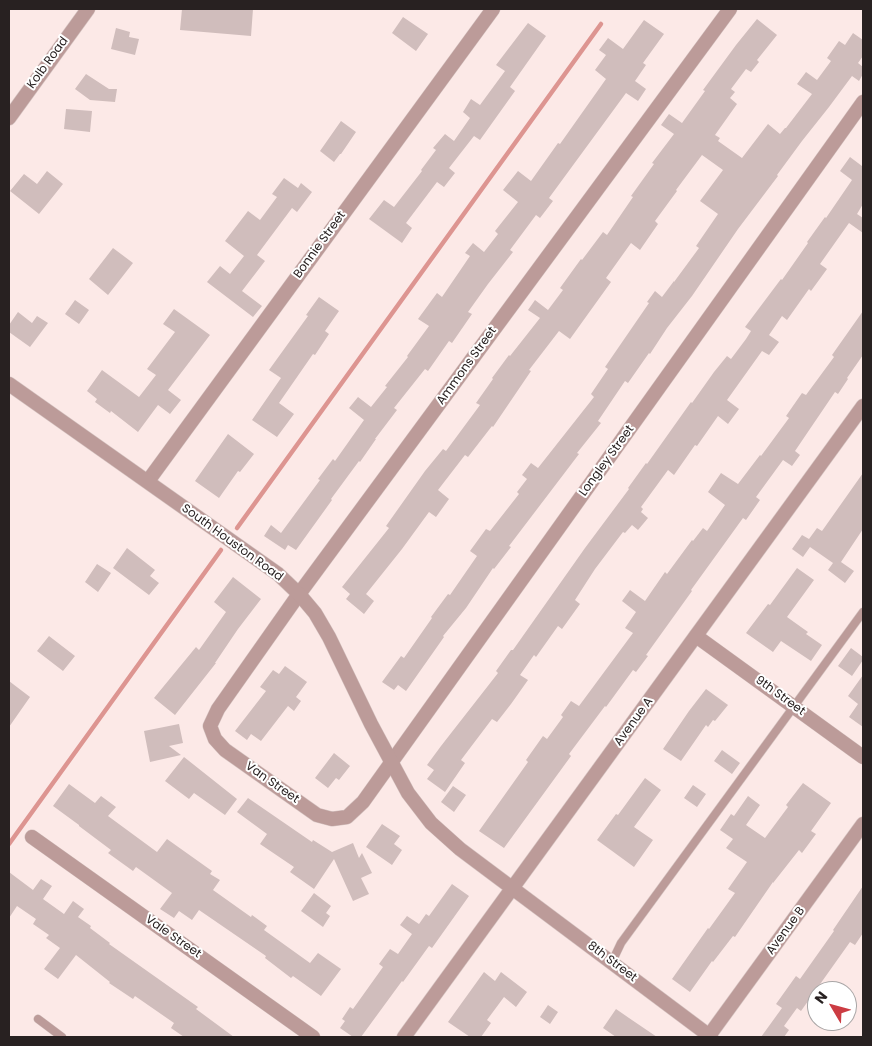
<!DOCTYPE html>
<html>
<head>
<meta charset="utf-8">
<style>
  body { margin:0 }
  #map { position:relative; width:872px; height:1046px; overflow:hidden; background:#fce9e7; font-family:Poppins,sans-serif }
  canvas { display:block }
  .frame { position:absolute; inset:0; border:10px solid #282121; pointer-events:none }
  .north { position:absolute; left:807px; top:981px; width:50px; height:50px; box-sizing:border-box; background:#fff; border:1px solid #a9a6a6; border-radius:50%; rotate:307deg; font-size:14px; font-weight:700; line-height:20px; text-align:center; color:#282121 }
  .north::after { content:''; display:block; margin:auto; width:18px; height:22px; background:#cc3c43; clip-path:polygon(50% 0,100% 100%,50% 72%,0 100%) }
</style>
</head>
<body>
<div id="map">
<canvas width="872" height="1046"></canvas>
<div class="frame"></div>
<div class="north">N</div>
</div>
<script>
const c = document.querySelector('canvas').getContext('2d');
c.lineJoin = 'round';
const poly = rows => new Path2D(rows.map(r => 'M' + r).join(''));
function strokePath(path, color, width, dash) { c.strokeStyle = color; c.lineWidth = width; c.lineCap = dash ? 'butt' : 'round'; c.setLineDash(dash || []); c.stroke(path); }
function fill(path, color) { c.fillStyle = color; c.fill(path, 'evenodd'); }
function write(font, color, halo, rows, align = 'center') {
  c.font = font + ' Poppins,sans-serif'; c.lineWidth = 4; c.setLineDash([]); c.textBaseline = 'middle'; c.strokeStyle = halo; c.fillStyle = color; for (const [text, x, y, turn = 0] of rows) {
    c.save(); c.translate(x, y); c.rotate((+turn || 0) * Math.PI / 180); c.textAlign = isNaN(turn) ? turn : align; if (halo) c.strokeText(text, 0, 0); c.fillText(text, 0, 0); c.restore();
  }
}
const stream = poly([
  [237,528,601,24],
  [9,844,221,550]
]);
const building = poly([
  [182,9,253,9,251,36,180,30],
  [403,17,428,34,416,51,392,33],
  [757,19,777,35,757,60,759,62,751,72,746,69,731,89,735,92,730,98,737,104,715,135,720,138,718,141,742,158,768,124,780,134,785,128,786,128,812,94,797,84,806,72,817,80,831,61,827,58,839,41,845,45,853,33,863,40,863,56,858,63,863,67,863,74,859,81,852,76,829,107,802,141,777,175,778,176,738,229,692,296,667,328,650,354,649,353,628,383,625,381,598,421,601,423,577,453,579,454,509,546,511,547,494,569,493,568,466,608,443,636,444,637,406,691,398,685,394,690,382,682,401,656,404,658,432,618,431,617,448,594,450,595,477,556,470,551,486,529,490,531,519,494,517,492,527,479,522,475,531,463,538,468,594,397,591,394,608,369,605,367,649,303,647,302,655,291,662,297,674,281,674,282,699,248,696,246,718,214,700,201,723,170,702,155,676,190,677,191,655,221,658,224,640,250,631,243,606,278,611,282,570,339,559,331,529,370,531,371,493,427,492,426,468,457,465,455,438,490,449,499,436,517,429,512,402,549,366,594,374,601,364,614,346,599,350,594,342,587,389,528,386,526,425,471,443,449,446,451,480,405,476,403,493,379,492,378,509,355,510,356,540,318,528,310,535,300,548,310,563,290,560,288,581,259,582,260,603,232,607,235,633,197,631,196,654,164,652,163,674,134,661,125,669,114,682,123,705,91,703,90,736,45],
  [644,20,664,34,643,63,646,65,635,81,646,89,638,101,626,93,549,198,553,201,540,218,536,215,510,250,513,252,488,284,468,312,472,314,452,343,449,341,428,371,425,369,394,408,397,410,375,439,376,439,360,462,359,461,331,499,332,500,296,550,288,545,285,550,264,536,271,525,281,533,320,480,318,479,333,459,335,461,364,420,349,408,358,397,371,407,387,387,385,386,408,357,407,356,429,326,418,319,437,293,442,297,470,256,465,253,473,243,484,252,498,234,495,231,518,202,503,190,518,171,531,181,558,143,560,144,606,79,595,70,606,55,599,50,608,38,623,49],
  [528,23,546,36,510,87,515,91,480,140,474,136,449,168,455,173,444,187,437,182,406,223,412,228,402,243,369,219,384,200,394,207,422,171,421,170,436,150,433,148,445,134,454,141,470,118,463,112,471,99,480,105,505,71,496,65],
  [116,28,130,32,129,37,139,39,135,55,111,49],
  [86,74,109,89,117,89,115,102,90,100,75,89],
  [66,109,92,111,90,132,64,129],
  [341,121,356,132,341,154,340,154,334,162,320,151],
  [850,157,862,166,863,164,863,204,857,214,863,218,863,233,849,223,820,264,827,269,811,291,809,289,787,320,782,316,769,335,779,342,769,355,762,351,727,400,739,409,728,424,718,416,697,446,695,445,674,475,668,470,641,507,643,509,641,512,648,518,638,530,632,525,625,533,623,532,595,569,575,600,580,604,562,629,558,626,536,657,534,655,520,675,528,680,511,704,497,722,492,719,461,760,465,763,445,792,427,779,434,770,427,765,441,746,498,673,496,671,511,650,513,650,585,548,629,489,628,488,646,463,647,464,691,402,692,403,714,372,727,356,731,359,746,339,751,331,745,327,781,279,782,280,808,243,807,242,825,217,826,218,852,180,840,171],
  [47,171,63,184,39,214,10,191,24,174,37,184],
  [284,178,298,188,301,183,312,192,297,212,292,208,257,255,265,261,242,291,262,306,253,317,207,282,220,266,230,274,244,256,225,241,248,211,260,220,277,197,272,194],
  [113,248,133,263,108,295,89,279],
  [319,297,339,311,325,331,329,334,315,355,313,354,279,403,294,414,277,437,252,420,281,378,269,370,308,316,306,315],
  [75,300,89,310,79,324,65,314],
  [174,309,210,335,168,390,181,400,170,414,158,405,138,432,111,411,110,413,95,402,97,399,87,391,102,370,139,397,156,375,147,369,175,332,163,324],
  [863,311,863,355,847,378,848,379,838,394,835,392,795,451,800,455,792,466,783,460,756,497,760,500,746,520,743,518,691,590,692,591,646,655,648,656,636,672,633,670,606,707,605,706,569,754,571,756,504,848,479,831,528,762,526,760,543,736,547,739,563,717,561,715,571,701,579,706,633,633,625,628,636,612,622,601,630,590,645,601,665,572,667,574,692,540,693,541,703,528,707,531,725,505,708,492,721,473,738,484,760,455,761,456,789,418,786,416,802,393,806,395,834,357,832,355],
  [18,312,32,323,37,316,48,323,30,347,9,332,9,325],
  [228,434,254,454,240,472,238,471,219,498,195,481],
  [863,473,863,529,841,562,854,571,845,583,828,570,833,563,810,547,803,557,792,549,802,535,809,539,817,528,822,531],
  [127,548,155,570,150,576,159,583,149,595,113,568],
  [97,564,111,573,98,592,85,582],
  [797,568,814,580,787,617,808,632,806,634,822,645,811,661,781,641,773,652,746,633,768,604,770,605],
  [233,577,261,599,238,629,215,663,216,663,175,715,154,698,196,647,199,650,226,612,214,602],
  [49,636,75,656,63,671,37,651],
  [851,648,863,657,863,660,852,676,838,666],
  [285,666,307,682,296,697,301,701,294,711,288,706,261,741,251,734,247,740,235,731,266,691,260,687,273,670,279,674],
  [863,675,863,727,849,717,858,704,848,696],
  [9,681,30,697,9,727],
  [706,689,728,705,715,721,713,720,708,727,706,725,681,761,663,749,689,711],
  [179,724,183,743,169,746,181,755,150,762,144,731],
  [722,750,740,763,732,774,714,761],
  [334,753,350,766,339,780,336,778,328,788,315,778],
  [184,757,237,799,225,815,194,793,189,799,165,781],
  [645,778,661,790,634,827,653,840,634,867,597,840,616,814,618,815],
  [803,783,831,803,811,831,816,834,802,853,799,850,773,883,773,882,735,937,733,936,713,962,712,961,690,992,672,979,708,928,709,929,735,893,728,889,747,862,726,848,733,839,720,830,731,814,734,816,748,796,760,805,746,825,765,838,788,807,786,805],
  [69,784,95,803,101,796,116,807,108,816,157,852,167,839,212,871,210,874,220,880,213,890,251,917,252,915,267,926,264,930,310,963,318,953,341,969,321,996,293,976,291,978,265,958,266,956,199,910,192,920,179,911,174,918,160,909,172,893,136,867,133,871,108,853,111,850,79,826,79,825,53,806],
  [693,785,706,794,697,807,684,798],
  [453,786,466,795,454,812,441,802],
  [248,798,312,842,313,840,332,852,353,843,359,858,362,853,372,873,361,878,369,894,353,901,334,859,314,889,290,872,294,867,260,844,267,834,237,812],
  [382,824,400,836,394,844,402,850,392,865,366,847],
  [9,872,33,890,41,879,52,886,43,899,64,914,73,901,84,909,78,917,91,926,90,928,110,943,109,944,198,1007,196,1009,234,1037,184,1037,171,1028,174,1023,135,996,133,999,109,983,110,982,76,955,58,979,44,969,60,948,46,938,49,935,33,924,36,919,17,906,9,918],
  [452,884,469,896,432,948,429,946,403,982,402,981,361,1037,353,1037,340,1028,345,1021,342,1019,350,1007,353,1009,383,967,379,964,390,949,398,954,412,934,400,925,407,916,419,924,426,914,429,916],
  [863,886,863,933,855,945,850,942,801,1011,797,1008,784,1026,789,1030,784,1037,761,1037,782,1008,776,1004,796,976,800,979,834,931,833,930],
  [314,893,331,906,326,913,330,916,323,927,301,911],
  [484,972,495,981,501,972,527,992,516,1007,504,997,487,1020,491,1023,481,1037,470,1037,448,1022],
  [548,1005,558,1012,550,1024,540,1017],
  [616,1009,629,1018,657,1037,616,1037,603,1028]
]);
const service = poly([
  [612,962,621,943,863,612],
  [38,1019,62,1037]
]);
const minor = poly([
  [730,9,299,594,218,709,210,726,215,739,225,750,317,815,332,819,347,817,363,802,863,102],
  [9,118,88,9],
  [148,481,493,9],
  [696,636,863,757],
  [32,837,313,1037],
  [708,1037,863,824]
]);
const tertiary = poly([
  [9,384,278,574,299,594,315,613,329,637,371,724,408,793,431,823,460,849,711,1037],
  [404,1037,863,406]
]);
const streetNames = [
  ["Kolb Road",48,63,-54],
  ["Bonnie Street",320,245,-54],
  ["Ammons Street",467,366,-54],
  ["Longley Street",607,461,-54],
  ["South Houston Road",232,543,36],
  ["9th Street",780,696,36],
  ["Avenue A",634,722,-54],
  ["Van Street",272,783,35],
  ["Avenue B",786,931,-54],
  ["Vale Street",173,937,35],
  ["8th Street",612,962,37]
];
strokePath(stream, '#dd9591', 4.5);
fill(building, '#d0bdbc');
strokePath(service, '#d6c5c3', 9);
strokePath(minor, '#d6c5c3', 15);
strokePath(tertiary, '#d6c5c3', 15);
strokePath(service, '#bc9b99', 8);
strokePath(minor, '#bc9b99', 14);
strokePath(tertiary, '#bc9b99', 14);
write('12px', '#282121', '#fff', streetNames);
</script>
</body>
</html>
